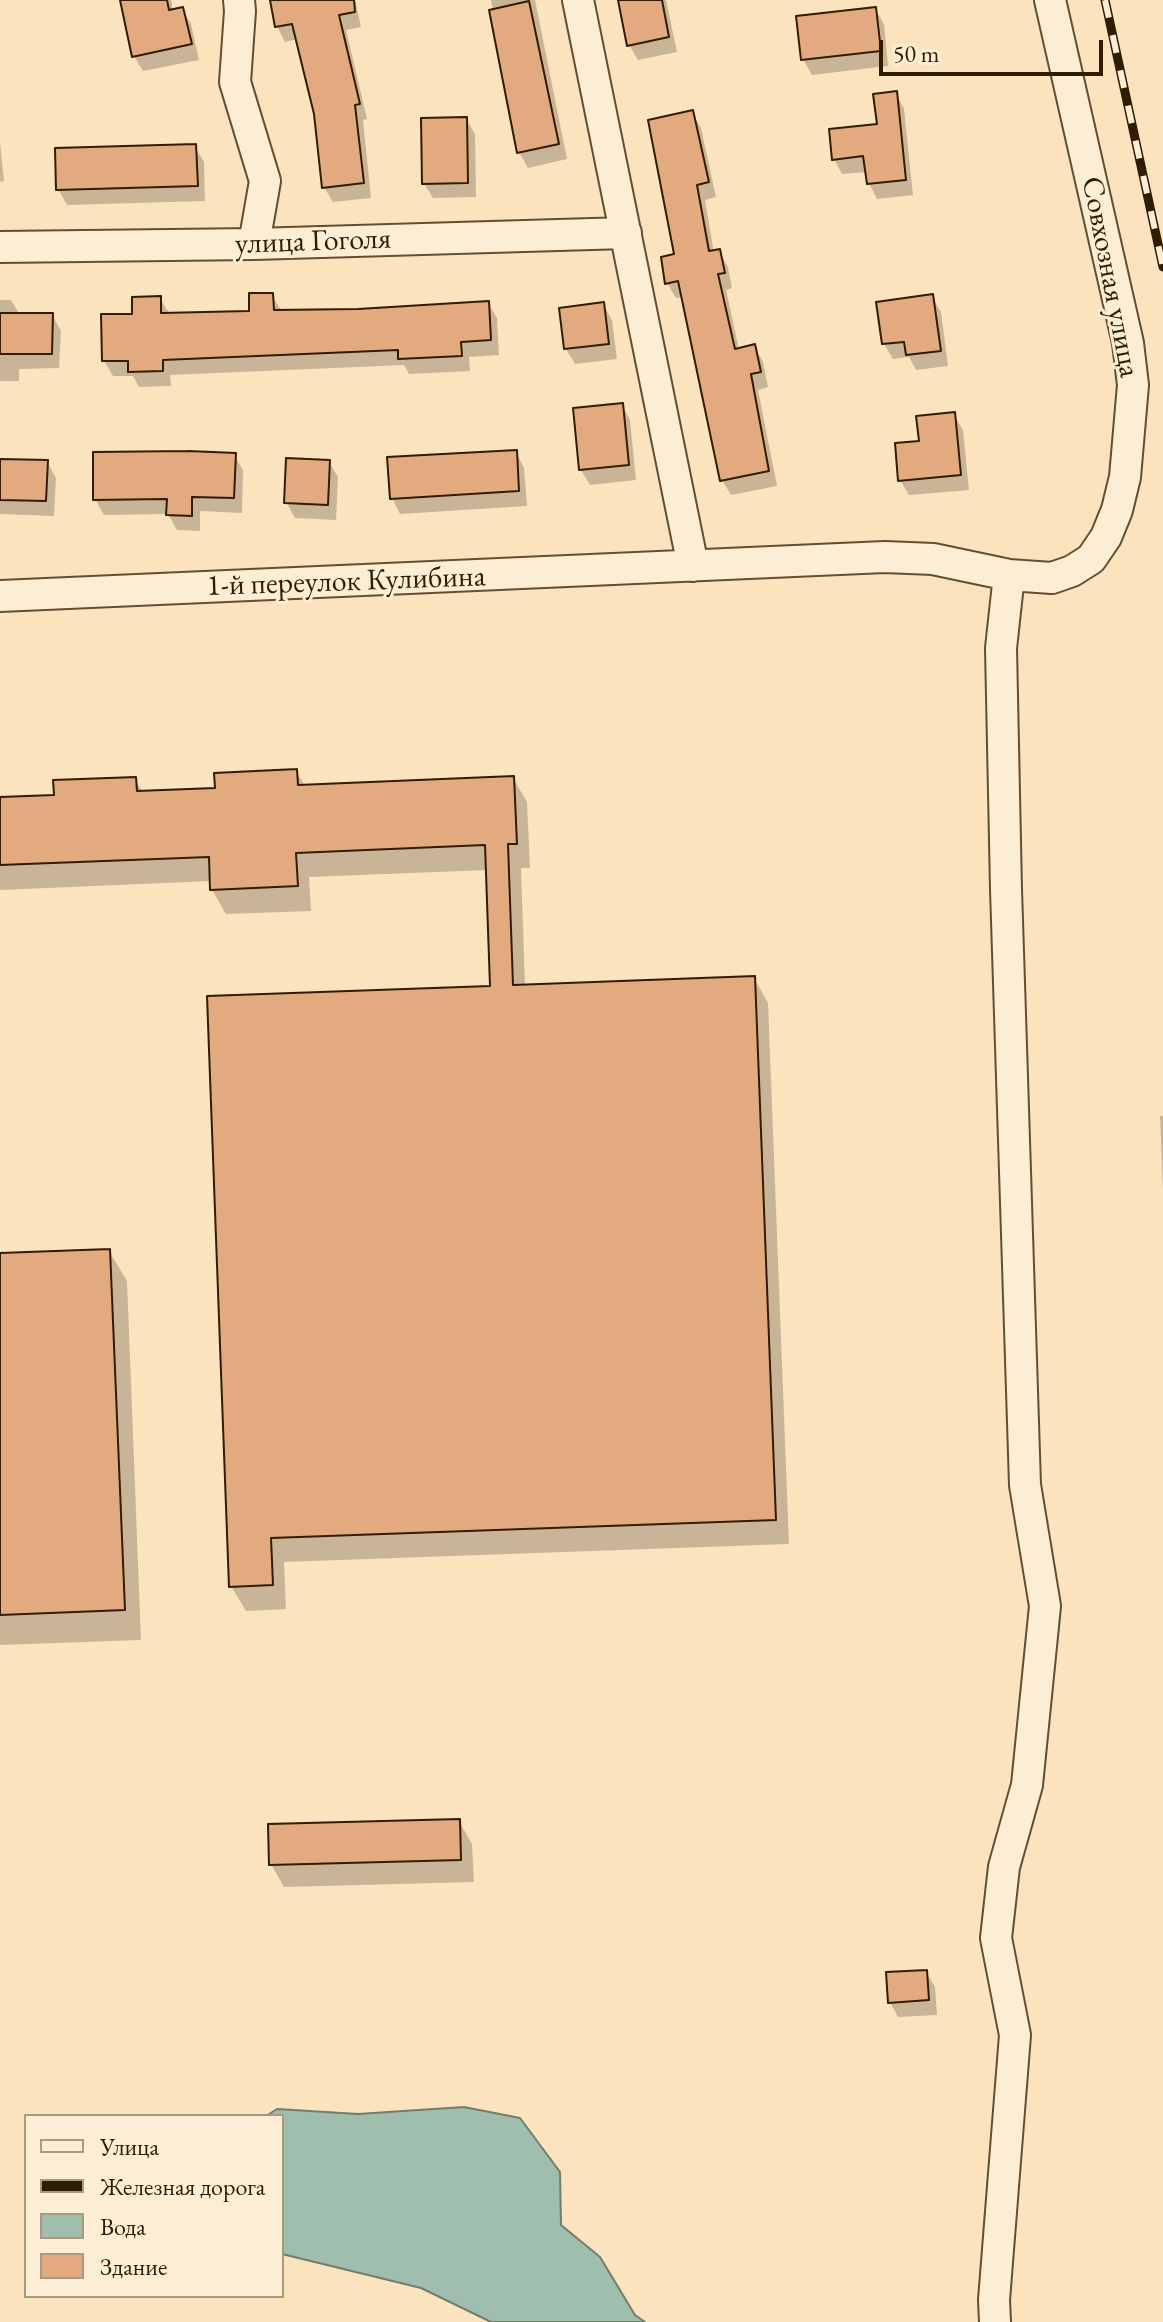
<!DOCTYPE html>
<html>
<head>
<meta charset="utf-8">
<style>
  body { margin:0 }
  #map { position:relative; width:1163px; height:2322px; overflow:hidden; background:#fbe3be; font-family:"EB Garamond",serif }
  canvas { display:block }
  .legend { position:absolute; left:24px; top:2114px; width:260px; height:184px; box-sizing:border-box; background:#fcedd5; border:2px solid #aa9981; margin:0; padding:10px 14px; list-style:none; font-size:24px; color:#301c03 }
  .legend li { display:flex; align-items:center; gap:16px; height:40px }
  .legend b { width:40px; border:2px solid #aa9981 }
  .scale { position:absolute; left:879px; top:40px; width:224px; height:36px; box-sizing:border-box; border:4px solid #301c03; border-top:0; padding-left:10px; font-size:24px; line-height:28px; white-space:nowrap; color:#301c03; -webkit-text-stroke:6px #fcedd5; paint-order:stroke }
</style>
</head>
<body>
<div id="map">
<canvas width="1163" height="2322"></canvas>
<ul class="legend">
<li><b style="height:10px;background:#fcedd5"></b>Улица</li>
<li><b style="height:10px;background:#301c03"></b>Железная дорога</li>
<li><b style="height:22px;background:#9fbeae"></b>Вода</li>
<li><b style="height:22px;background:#e4aa7f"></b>Здание</li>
</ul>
<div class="scale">50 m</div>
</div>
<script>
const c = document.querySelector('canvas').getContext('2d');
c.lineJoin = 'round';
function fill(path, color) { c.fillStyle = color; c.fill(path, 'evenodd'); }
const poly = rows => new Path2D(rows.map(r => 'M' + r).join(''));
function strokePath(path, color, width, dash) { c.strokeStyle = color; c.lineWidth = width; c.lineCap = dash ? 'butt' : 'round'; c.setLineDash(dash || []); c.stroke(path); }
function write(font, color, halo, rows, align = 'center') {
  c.font = font + ' "EB Garamond",serif'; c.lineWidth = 6; c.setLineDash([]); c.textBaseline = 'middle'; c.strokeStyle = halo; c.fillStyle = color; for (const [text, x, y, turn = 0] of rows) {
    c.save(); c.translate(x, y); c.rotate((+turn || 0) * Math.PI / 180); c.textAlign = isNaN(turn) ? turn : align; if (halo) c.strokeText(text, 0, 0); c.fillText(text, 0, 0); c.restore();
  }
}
const water = poly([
  [464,2107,520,2118,560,2172,561,2225,600,2257,635,2315,645,2322,491,2322,421,2288,282,2254,282,2116,266,2116,277,2109,358,2114,464,2107]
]);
const shadow = poly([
  [122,0,171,0,173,11,182,9,191,24,199,60,143,71,134,56],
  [278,0,355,0,356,3,361,27,346,30,367,119,363,120,371,198,333,202,324,187,316,114,297,39,285,42,277,26],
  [491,0,535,0,567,159,528,168,519,152],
  [620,0,666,0,677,52,638,60,629,45],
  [875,9,884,24,888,66,812,75,803,59],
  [896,94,904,109,913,195,877,199,869,183,867,172,842,174,834,159,879,126],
  [692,113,701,128,716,197,705,200,714,253,719,252,728,267,732,288,726,290,739,350,754,346,763,362,768,387,758,390,777,486,731,495,722,480,684,297,676,298,667,283,677,256],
  [466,119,475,134,476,197,433,198,424,183],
  [0,143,4,181,0,182],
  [195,147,204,162,205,201,67,205,58,189],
  [272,295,281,310,358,311,488,303,497,318,499,355,469,357,470,371,409,374,404,365,170,375,171,386,139,387,133,376,113,376,104,361,134,316,160,298,170,315,251,313],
  [932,297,941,312,948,366,916,370,909,357,893,359,884,344],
  [0,300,11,300,20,315,52,315,61,331,59,368,19,369,19,381,0,381],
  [603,304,612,320,617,359,575,364,566,349],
  [622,405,630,420,636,480,590,485,581,470],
  [954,415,963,430,969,490,909,495,900,480],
  [516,452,524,468,527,506,400,514,392,498],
  [234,455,243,470,242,513,200,511,200,531,177,530,168,514,104,515,95,499],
  [0,462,47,462,56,478,54,516,0,514],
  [329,462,338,477,336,520,295,518,286,502],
  [296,771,305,786,513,778,527,802,530,868,521,868,525,986,754,978,768,1003,789,1544,284,1562,286,1609,246,1611,231,1586,492,988,488,870,309,877,311,911,226,914,212,890,212,881,0,890,0,799,56,797,135,779,143,793,217,790],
  [1160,1116,1163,1116,1163,1192],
  [109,1251,127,1281,141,1640,0,1645,0,1255],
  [459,1821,472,1844,474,1882,284,1887,271,1864],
  [926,1972,935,1987,937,2015,898,2017,890,2002]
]);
const building = poly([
  [120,0,167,0,169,10,183,7,192,44,132,57,120,0],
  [270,0,354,0,355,12,339,15,360,104,355,105,364,183,322,188,314,114,292,24,275,27,270,0],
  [618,0,662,0,669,37,627,46,618,0],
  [529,1,559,144,517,153,489,10,529,1],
  [876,7,881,51,801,60,796,16,876,7],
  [897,91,906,180,867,184,863,156,832,160,829,129,877,124,873,94,897,91],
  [693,110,709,182,697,185,709,251,720,249,725,273,718,274,735,349,755,344,761,372,751,374,769,471,720,481,678,281,665,284,661,257,674,254,648,120,693,110],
  [467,117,468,183,422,184,421,118,467,117],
  [196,144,198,186,56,190,55,148,196,144],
  [249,293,273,293,274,310,358,309,489,301,491,340,461,342,462,356,398,359,398,350,163,360,163,371,128,372,128,361,102,361,101,314,132,314,132,297,161,296,161,313,249,311,249,293],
  [933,294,941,351,906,355,904,342,882,344,876,302,933,294],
  [604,302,609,344,564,349,559,308,604,302],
  [0,313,53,313,52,354,0,354,0,313],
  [623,403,629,465,579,470,573,408,623,403],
  [955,412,961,475,898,481,895,443,919,441,916,416,955,412],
  [517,450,519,491,390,499,387,457,517,450],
  [188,451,236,453,234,498,192,497,192,516,166,515,167,499,93,500,93,452,188,451],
  [286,458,330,460,328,505,284,503,286,458],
  [0,459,48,460,46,501,0,500,0,459],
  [297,769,298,785,514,776,517,844,508,844,513,985,755,976,776,1520,271,1538,273,1585,229,1587,207,996,490,986,485,845,296,853,298,886,210,890,209,857,0,865,0,797,54,795,53,780,136,777,137,791,215,788,214,773,297,769],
  [110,1249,125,1610,0,1615,0,1253,110,1249],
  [460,1819,461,1860,269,1865,268,1824,460,1819],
  [927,1970,929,2000,888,2003,886,1972,927,1970]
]);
const minor = poly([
  [239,0,240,11,235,82,265,181,254,244],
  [578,0,693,566],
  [0,247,254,244,626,233],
  [0,596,885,557,933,559,1009,575,1052,578,1072,571,1091,559,1106,537,1117,510,1125,477,1133,385,1128,343,1050,0],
  [995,2322,994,2300,1015,2035,996,1938,1004,1867,1027,1785,1045,1606,1025,1485,1006,889,1001,648,1009,575]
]);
const rail = poly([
  [1105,0,1163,267]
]);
const streetNames = [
  ["улица Гоголя",313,242,-2],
  ["Совхозная улица",1110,277,79],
  ["1-й переулок Кулибина",346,582,-2]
];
fill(water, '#9fbeae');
strokePath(water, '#737d6a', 2);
fill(shadow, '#0003');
fill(building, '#e4aa7f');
strokePath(building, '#301c03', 2);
strokePath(minor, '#634e32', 34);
strokePath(minor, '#fcedd5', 30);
strokePath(rail, '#301c03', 9);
strokePath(rail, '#fcedd5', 6, [18]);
write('30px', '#301c03', '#fcedd5', streetNames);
</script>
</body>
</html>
